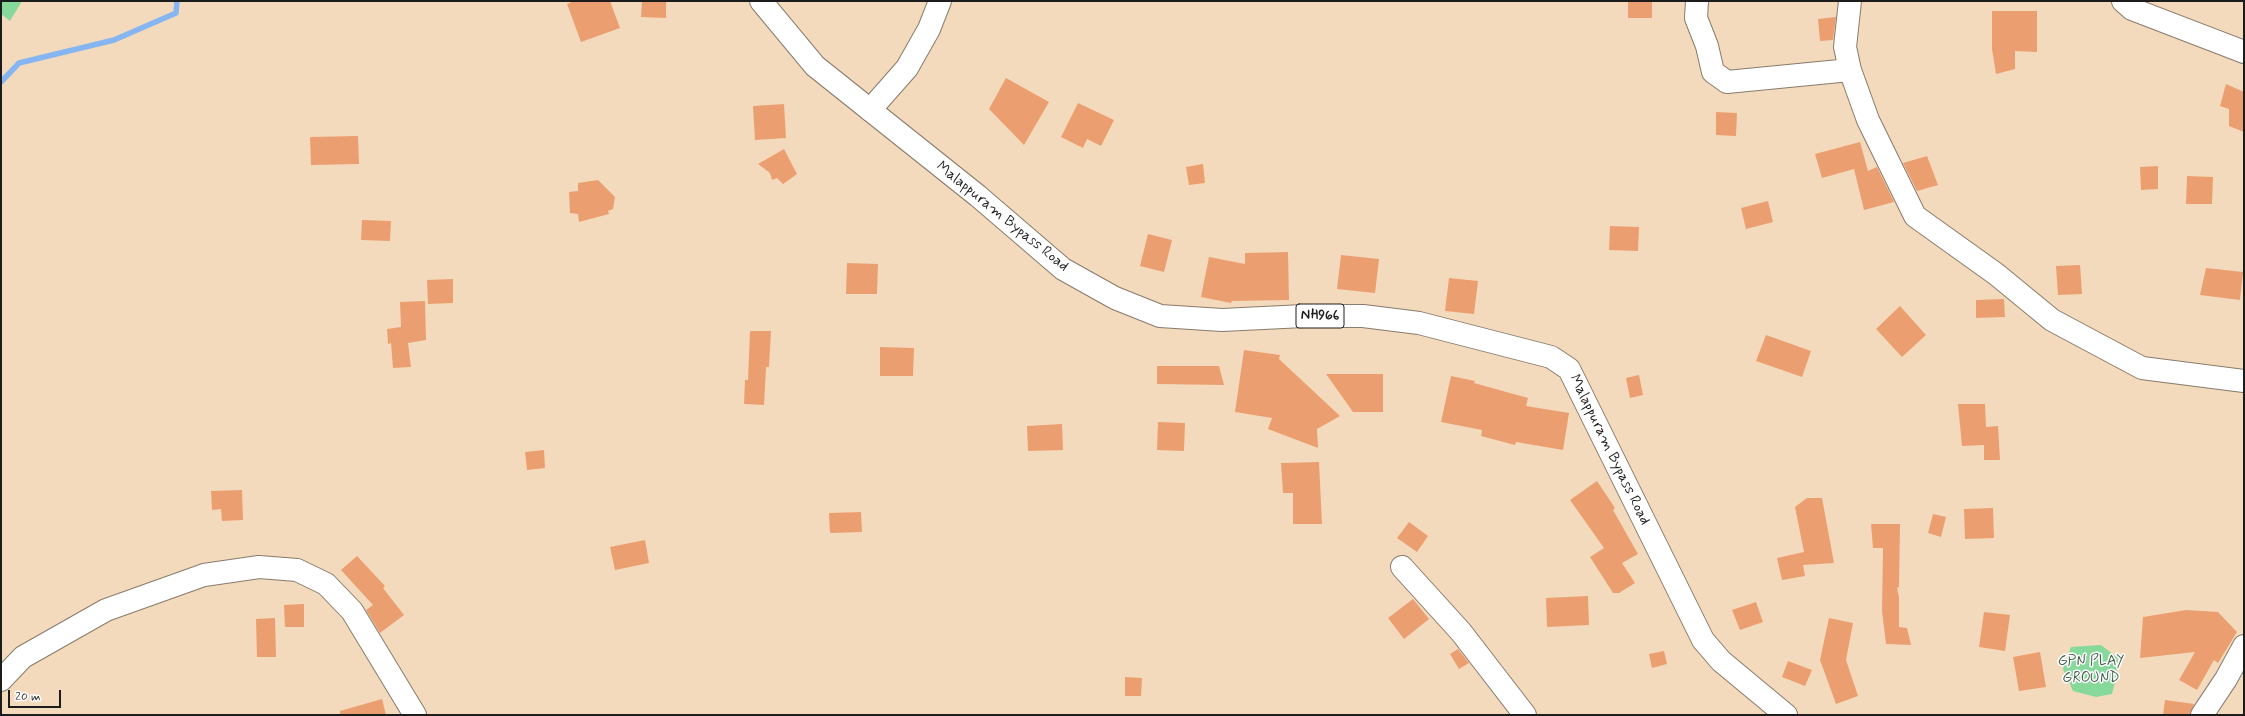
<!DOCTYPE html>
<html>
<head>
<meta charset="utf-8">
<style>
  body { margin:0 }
  #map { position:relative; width:2245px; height:716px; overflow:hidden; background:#f4dabc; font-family:Mynerve,sans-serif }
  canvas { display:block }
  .frame { position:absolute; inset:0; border:2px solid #1c1c1c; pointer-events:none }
  .scale { position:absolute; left:8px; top:690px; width:53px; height:18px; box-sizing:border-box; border:2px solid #1c1c1c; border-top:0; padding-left:5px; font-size:12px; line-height:14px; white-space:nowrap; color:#1c1c1c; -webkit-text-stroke:3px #fff; paint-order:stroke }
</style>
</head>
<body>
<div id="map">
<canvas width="2245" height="716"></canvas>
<div class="frame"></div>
<div class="scale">20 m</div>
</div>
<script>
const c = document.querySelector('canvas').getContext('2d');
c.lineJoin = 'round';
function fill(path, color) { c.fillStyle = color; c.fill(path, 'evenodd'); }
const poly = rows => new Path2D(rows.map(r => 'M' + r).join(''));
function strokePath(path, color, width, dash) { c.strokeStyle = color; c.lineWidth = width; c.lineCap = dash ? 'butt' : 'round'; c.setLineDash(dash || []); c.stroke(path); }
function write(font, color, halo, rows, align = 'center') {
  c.font = font + ' Mynerve,sans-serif'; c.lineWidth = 3; c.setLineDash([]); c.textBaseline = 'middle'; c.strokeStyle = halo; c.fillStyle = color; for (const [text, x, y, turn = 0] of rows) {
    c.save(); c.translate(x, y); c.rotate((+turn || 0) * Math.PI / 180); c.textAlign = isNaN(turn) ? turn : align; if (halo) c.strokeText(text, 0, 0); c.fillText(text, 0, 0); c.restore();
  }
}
const green = poly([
  [1,1,22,1,10,21,1,14],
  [2101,645,2118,658,2116,678,2112,694,2096,697,2073,691,2063,669,2071,647]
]);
const stream = poly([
  [1,82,19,63,114,40,176,13,177,1]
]);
const building = poly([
  [574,1,610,1,620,28,581,42,567,4],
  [642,1,666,1,666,18,641,17],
  [1628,1,1652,1,1652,18,1628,18],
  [1992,11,2037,11,2037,52,2015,51,2015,69,1996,74,1992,49],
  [1836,17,1833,40,1820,41,1818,19],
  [1006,78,1049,102,1024,145,989,109],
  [2226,84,2244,92,2244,132,2229,126,2229,109,2220,106],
  [1078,103,1114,120,1101,146,1087,139,1083,148,1061,137],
  [784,104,786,138,755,140,753,106],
  [1716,112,1737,113,1736,136,1716,135],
  [358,136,359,164,311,165,310,137],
  [1860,142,1868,171,1877,167,1894,202,1864,210,1854,169,1822,178,1815,154],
  [784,149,797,174,783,184,777,178,772,180,770,173,758,164],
  [1927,156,1938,185,1917,191,1903,163],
  [1203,164,1205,183,1189,185,1186,167],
  [2158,166,2158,189,2141,190,2140,167],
  [2187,176,2213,177,2212,204,2186,204],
  [598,180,615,197,613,209,608,211,609,214,579,222,578,214,570,213,569,192,578,191,578,183],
  [1768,201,1773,222,1746,229,1741,208],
  [362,220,391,221,390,241,361,240],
  [1610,226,1639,227,1638,251,1609,250],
  [1148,234,1172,240,1164,272,1140,266],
  [1288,252,1289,300,1232,301,1231,303,1201,297,1209,257,1245,264,1245,253],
  [1341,255,1379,259,1375,293,1337,289],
  [847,263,878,264,877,294,846,294],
  [2080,265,2082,294,2058,295,2056,266],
  [2206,268,2243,272,2240,300,2200,295],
  [1449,278,1478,281,1474,314,1445,311],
  [453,279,453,303,428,304,427,280],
  [2004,299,2005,317,1976,318,1976,300],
  [425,301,426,340,408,343,411,367,393,368,391,343,388,344,387,329,401,327,400,302],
  [1900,306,1926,335,1902,357,1876,329],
  [750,331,771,331,769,367,766,367,764,405,744,404,745,380,748,380],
  [1766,335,1811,351,1802,377,1756,361],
  [880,347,914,348,913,376,880,376],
  [1244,350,1280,355,1279,359,1340,416,1317,429,1318,448,1268,429,1272,418,1235,412],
  [1157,366,1219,366,1224,385,1157,384],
  [1326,374,1383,374,1383,412,1353,412],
  [1639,375,1643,395,1630,398,1626,378],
  [1451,376,1475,381,1474,383,1528,398,1526,406,1569,413,1563,450,1516,442,1515,445,1481,436,1482,430,1441,422],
  [1958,404,1985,404,1986,427,1998,426,2000,460,1984,460,1984,445,1962,446],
  [1158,422,1185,423,1184,451,1157,450],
  [1062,424,1063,450,1028,451,1027,426],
  [544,450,545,468,527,470,525,452],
  [1319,462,1322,524,1293,524,1293,493,1283,493,1281,463],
  [1597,481,1615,508,1613,510,1638,554,1622,563,1635,583,1619,593,1613,593,1590,557,1604,548,1570,500],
  [242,490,243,520,222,521,221,509,212,510,211,491],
  [1807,498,1822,498,1834,563,1803,565,1805,576,1782,580,1777,558,1804,552,1795,507],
  [1993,508,1994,538,1965,539,1964,509],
  [861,512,862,532,830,533,829,513],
  [1933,514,1946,517,1941,537,1928,533],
  [1409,522,1428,536,1417,552,1397,538],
  [1871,524,1900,524,1899,587,1897,588,1899,597,1899,627,1907,628,1911,645,1886,644,1882,611,1883,548,1873,548],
  [645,540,649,563,615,570,610,547],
  [357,556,385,586,383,588,404,615,380,633,366,610,373,605,341,570],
  [1588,596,1589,625,1547,627,1546,598],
  [1413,599,1429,619,1404,639,1388,618],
  [1756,602,1763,622,1740,630,1732,610],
  [304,604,304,627,285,627,284,605],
  [2186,610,2218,612,2237,632,2218,663,2214,660,2197,690,2179,680,2195,652,2140,658,2143,617],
  [1984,612,2010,615,2005,651,1979,647],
  [275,618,276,657,257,657,256,619],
  [1829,618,1853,623,1846,660,1858,696,1836,704,1820,660],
  [1458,649,1469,663,1459,669,1450,654],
  [1664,651,1667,664,1652,668,1649,654],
  [2040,652,2046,687,2019,691,2013,657],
  [1788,661,1812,670,1805,686,1782,677],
  [1125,677,1142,678,1141,696,1125,696],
  [382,699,386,715,340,715,340,711],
  [2165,700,2194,704,2190,715,2163,715]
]);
const minor = poly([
  [1697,1,1696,18,1707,46,1713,72,1727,82,1850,70],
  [1850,1,1845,47,1850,70,1868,120,1915,216,1996,274,2052,320,2142,368,2244,381],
  [2123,1,2132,9,2244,52],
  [870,110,907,68,929,29,940,1],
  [1402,567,1461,632,1525,715],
  [1,680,23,657,106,610,204,575,259,567,297,570,326,584,352,611,415,715]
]);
const major = poly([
  [2202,715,2226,679,2244,646]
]);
const highway = poly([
  [761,1,815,66,978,196,1063,269,1115,298,1160,316,1222,320,1304,316,1363,316,1419,323,1551,357,1569,369,1703,640,1721,661,1786,715]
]);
const shields = [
  [1320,316,48]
];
const shieldNames = [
  ["NH966",1320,316]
];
const streetNames = [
  ["Malappuram Bypass Road",1002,217,39],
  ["Malappuram Bypass Road",1609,450,64]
];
const parkNames = [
  ["GPN PLAY",2091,662],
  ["GROUND",2091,679]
];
fill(green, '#86d99b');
strokePath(stream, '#85b6f1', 5.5);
fill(building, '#eb9f71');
strokePath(minor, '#887b6c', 24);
strokePath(major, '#887b6c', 24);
strokePath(highway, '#887b6c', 24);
strokePath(minor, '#fff', 22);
strokePath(major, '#fff', 22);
strokePath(highway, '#fff', 22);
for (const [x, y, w] of shields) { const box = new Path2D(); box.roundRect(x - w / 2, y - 12, w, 24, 3); c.fillStyle = '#fff'; c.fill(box); strokePath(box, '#1c1c1c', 1); }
write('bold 14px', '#1c1c1c', null, shieldNames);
write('15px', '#1c1c1c', '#fff', streetNames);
write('15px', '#415e48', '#fff', parkNames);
</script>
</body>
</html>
